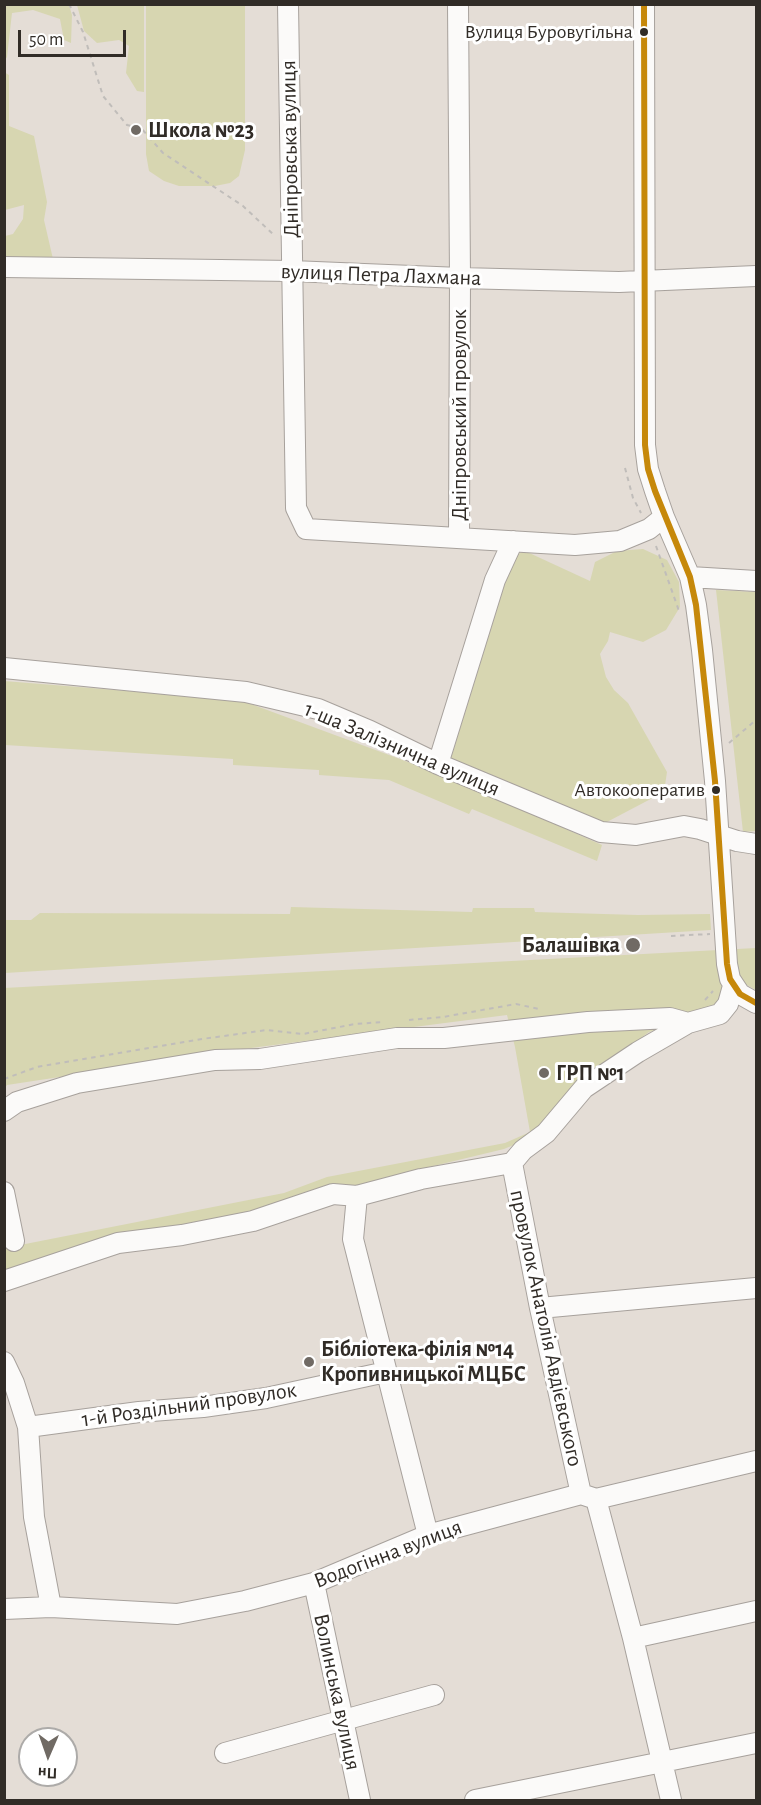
<!DOCTYPE html>
<html>
<head>
<meta charset="utf-8">
<style>
  body { margin:0 }
  #map { position:relative; width:761px; height:1805px; overflow:hidden; background:#e4ddd6; font-family:"Alegreya Sans",sans-serif }
  canvas { display:block }
  .frame { position:absolute; inset:0; border:6px solid #312c27; pointer-events:none }
  .north { position:absolute; left:18px; top:1727px; width:60px; height:60px; box-sizing:border-box; background:#fff; border:2px solid #adaba9; border-radius:50%; rotate:182deg; font-size:16px; font-weight:700; line-height:24px; text-align:center; color:#312c27 }
  .north::after { content:''; display:block; margin:auto; width:21px; height:27px; background:#706a64; clip-path:polygon(50% 0,100% 100%,50% 72%,0 100%) }
  .scale { position:absolute; left:18px; top:30px; width:108px; height:27px; box-sizing:border-box; border:3px solid #312c27; border-top:0; padding-left:8px; font-size:18px; line-height:21px; white-space:nowrap; color:#312c27; -webkit-text-stroke:4px #fff; paint-order:stroke }
</style>
</head>
<body>
<div id="map">
<canvas width="761" height="1805"></canvas>
<div class="frame"></div>
<div class="north">Пн</div>
<div class="scale">50 m</div>
</div>
<script>
const c = document.querySelector('canvas').getContext('2d');
c.lineJoin = 'round';
function fill(path, color) { c.fillStyle = color; c.fill(path, 'evenodd'); }
const poly = rows => new Path2D(rows.map(r => 'M' + r).join(''));
function strokePath(path, color, width, dash) { c.strokeStyle = color; c.lineWidth = width; c.lineCap = dash ? 'butt' : 'round'; c.setLineDash(dash || []); c.stroke(path); }
function write(font, color, halo, rows, align = 'center') {
  c.font = font + ' "Alegreya Sans",sans-serif'; c.lineWidth = 6; c.setLineDash([]); c.textBaseline = 'middle'; c.strokeStyle = halo; c.fillStyle = color; for (const [text, x, y, turn = 0] of rows) {
    c.save(); c.translate(x, y); c.rotate((+turn || 0) * Math.PI / 180); c.textAlign = isNaN(turn) ? turn : align; if (halo) c.strokeText(text, 0, 0); c.fillText(text, 0, 0); c.restore();
  }
}
const green = poly([
  [5,4,69,5,72,15,71,43,64,40,60,19,33,10,12,13,7,57,5,60],
  [77,5,144,5,144,92,137,91,126,73,129,46,119,40,97,43,84,31],
  [146,5,245,5,245,150,239,176,230,183,215,186,179,186,164,181,149,171,146,154],
  [4,72,9,75,9,126,34,136,47,202,44,220,53,259,5,265,5,236,13,234,23,219,24,205,5,210],
  [643,549,667,560,679,582,680,607,666,630,643,642,610,632,608,641,600,654,606,677,614,690,628,703,667,772,664,792,605,823,451,758,506,580,516,555,525,551,590,581,595,562,617,551],
  [716,590,756,592,756,831,743,832],
  [4,681,240,700,446,776,602,845,597,861,472,809,469,814,389,780,319,775,319,770,233,765,233,759,5,745],
  [291,907,472,912,473,908,534,908,535,912,638,915,710,914,711,930,5,973,5,920,31,920,40,913,290,914],
  [756,948,756,990,743,983,722,983,722,994,712,1009,649,1032,572,1089,528,1139,504,1149,421,1169,363,1190,239,1218,5,1278,5,1248,284,1193,327,1177,505,1143,530,1132,515,1047,507,1015,251,1048,7,1085,5,1088,4,988]
]);
const path = poly([
  [69,4,83,32,103,96,127,125,141,128,163,153,243,206,275,236],
  [625,468,633,498,641,513],
  [656,546,679,611],
  [729,743,756,720],
  [671,936,710,934],
  [705,1000,713,991],
  [409,1020,443,1017,516,1004,539,1009],
  [4,1079,37,1067,202,1039,267,1030,303,1034,355,1024,382,1022]
]);
const minor = poly([
  [288,4,296,508,306,529,575,545,620,541,649,529,664,517],
  [458,4,460,278,459,538],
  [644,4,645,445,648,469,655,491,664,517,690,577,696,605,702,650,715,781,727,964,730,979,740,994,756,1003],
  [4,267,292,271,460,278,619,282,756,276],
  [690,577,756,581],
  [4,668,246,692,318,709,370,731,438,764,601,832,636,835,684,826,700,829,737,841,756,844],
  [438,764,495,580,513,541],
  [4,1111,17,1102,77,1083,215,1060,260,1059,397,1038,444,1038,588,1022,670,1018,688,1023],
  [512,1163,540,1308,581,1494],
  [4,1192,14,1241],
  [357,1196,353,1239,428,1535],
  [4,1281,118,1243,182,1235,253,1221,333,1194,357,1196,421,1179,512,1163,523,1150,546,1133,584,1088,638,1052,688,1023,720,1014,728,1004,733,986],
  [540,1308,756,1288],
  [4,1362,14,1383,28,1427,34,1517,51,1607],
  [28,1427,139,1412,203,1407,266,1398,386,1372],
  [596,1499,633,1638,671,1800],
  [314,1583,360,1800],
  [4,1609,51,1607,177,1614,245,1601,314,1583,428,1535,581,1494,596,1499,756,1461],
  [633,1638,756,1611],
  [225,1753,434,1695],
  [475,1800,756,1743]
]);
const bus1 = poly([
  [644,4,645,445,648,469,655,491,690,577,696,605,715,781,727,964,730,979,740,994,756,1003]
]);
const markers = [
  [644,32,5,"#312c27"],
  [136,130,6,"#706a64"],
  [716,790,5,"#312c27"],
  [633,945,8,"#706a64"],
  [544,1073,6,"#706a64"],
  [309,1362,6,"#706a64"]
];
const busNames = [
  ["Вулиця Буровугільна",633,32],
  ["Автокооператив",705,790]
];
const poiNames = [
  ["Школа №23",148,130],
  ["Балашівка",620,945,"right"],
  ["ГРП №1",556,1073],
  ["Бібліотека-філія №14",321,1349],
  ["Кропивницької МЦБС",321,1374]
];
const streetNames = [
  ["Дніпровська вулиця",290,149,-91],
  ["вулиця Петра Лахмана",381,275,2],
  ["Дніпровський провулок",459,415,-90],
  ["1-ша Залізнична вулиця",402,749,23],
  ["провулок Анатолія Авдієвського",546,1328,78],
  ["1-й Роздільний провулок",189,1405,-8],
  ["Водогінна вулиця",388,1554,-21],
  ["Волинська вулиця",337,1692,78]
];
fill(green, '#d7d6b1');
strokePath(minor, '#a7a19c', 22);
strokePath(path, '#c0bdba', 2, [4.5, 4.5]);
strokePath(minor, '#fbfaf9', 20);
strokePath(bus1, '#c6880a', 6);
for (const [x, y, r, color] of markers) { const dot = new Path2D(); dot.arc(x, y, r, 0, 2 * Math.PI); c.fillStyle = color; c.fill(dot); strokePath(dot, '#fff', 2); }
write('20px', '#312c27', '#fff', busNames, 'right');
write('bold 22px', '#312c27', '#fff', poiNames, 'left');
write('22px', '#312c27', '#fff', streetNames);
</script>
</body>
</html>
